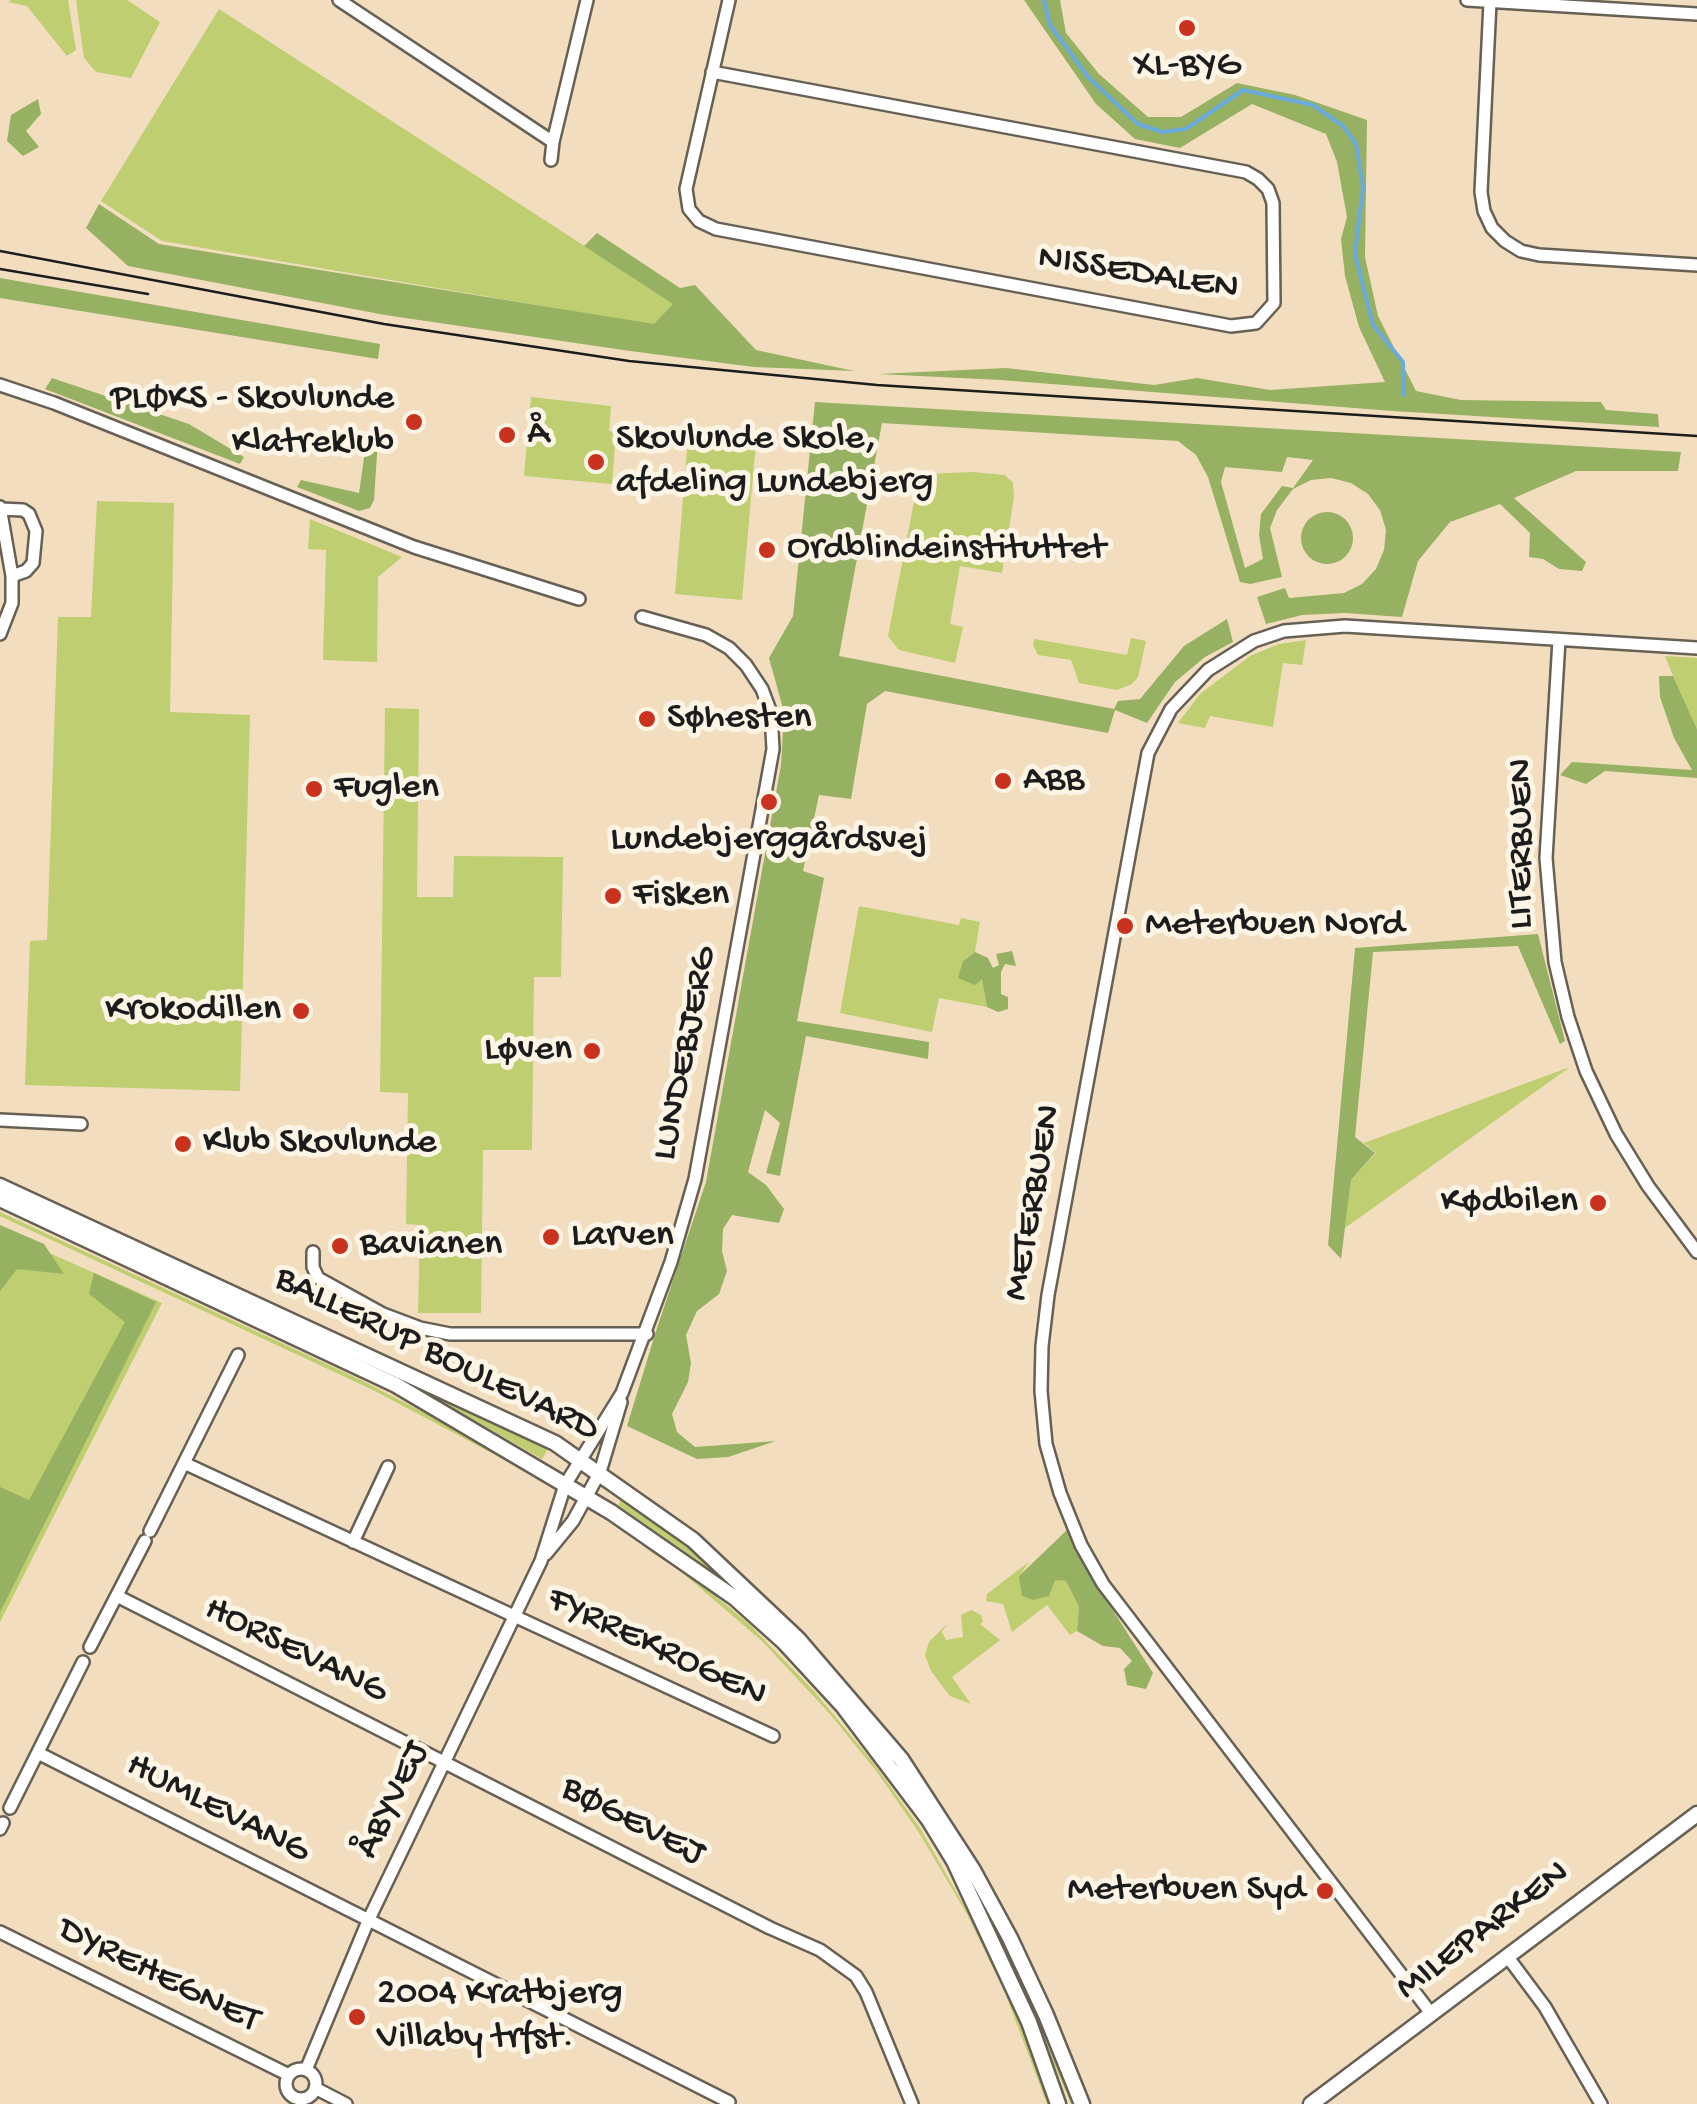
<!DOCTYPE html>
<html>
<head>
<meta charset="utf-8">
<style>
  body { margin:0 }
  canvas { display:block; background:#f3ddbf }
</style>
</head>
<body>
<canvas width="1697" height="2104"></canvas>
<script>
const c = document.querySelector('canvas').getContext('2d');
c.lineJoin = 'round';
function fill(path, color) { c.fillStyle = color; c.fill(path, 'evenodd'); }
const poly = rows => new Path2D(rows.map(r => 'M' + r).join(''));
function strokePath(path, color, width, dash) { c.strokeStyle = color; c.lineWidth = width; c.lineCap = dash ? 'butt' : 'round'; c.setLineDash(dash || []); c.stroke(path); }
function write(font, color, halo, rows, align = 'center') {
  c.font = font + ' "Gochi Hand",sans-serif'; c.lineWidth = 10; c.setLineDash([]); c.textBaseline = 'middle'; c.strokeStyle = halo; c.fillStyle = color; for (const [text, x, y, turn = 0] of rows) {
    c.save(); c.translate(x, y); c.rotate((+turn || 0) * Math.PI / 180); c.textAlign = isNaN(turn) ? turn : align; if (halo) c.strokeText(text, 0, 0); c.fillText(text, 0, 0); c.restore();
  }
}
const green = poly([
  [11,0,68,0,76,50,67,56,27,6,8,2],
  [76,0,127,0,160,22,131,78,96,72,84,58],
  [219,9,674,304,654,325,162,241,101,201],
  [531,397,611,406,609,431,616,432,612,484,524,476],
  [688,439,756,442,742,600,675,594],
  [973,472,1005,475,1013,483,1014,497,1002,573,960,566,950,624,963,627,955,663,899,650,888,636,918,481,926,474],
  [97,501,174,503,170,712,250,715,240,1091,25,1085,30,941,47,940,58,617,91,617],
  [310,519,402,557,378,577,377,662,323,660,326,550,308,549],
  [1131,638,1146,641,1138,677,1132,684,1117,690,1079,683,1071,660,1038,655,1033,645,1034,639,1127,655],
  [1306,640,1302,665,1283,663,1273,727,1210,716,1205,728,1178,723,1200,694,1250,656,1279,644],
  [1665,656,1697,658,1697,729,1673,676],
  [385,708,419,709,417,897,453,897,454,856,563,857,561,977,534,977,532,1150,483,1150,481,1313,418,1313,420,1225,406,1224,408,1093,380,1092],
  [859,906,959,925,961,918,980,922,975,952,963,961,982,978,987,1007,939,998,932,1032,840,1013],
  [1570,1067,1345,1228,1351,1180,1376,1153,1364,1143],
  [0,1190,500,1423,548,1449,542,1459,467,1416,349,1357],
  [0,1212,361,1380,481,1442,533,1475,373,1390,0,1216],
  [0,1231,162,1303,0,1622],
  [623,1497,723,1574,894,1757,980,1889,1035,2004,1075,2104,1071,2104,1001,1940,930,1815,733,1590,697,1560,618,1505],
  [638,1544,687,1572,749,1624,814,1691,872,1761,920,1828,983,1939,1025,2033,1050,2104,1047,2104,1005,1993,967,1914,918,1831,877,1772,830,1714,762,1641,678,1569],
  [1030,1561,1019,1576,1066,1581,1079,1607,1077,1631,1070,1635,1047,1605,1012,1632,1003,1604,986,1601,987,1594],
  [971,1610,981,1615,983,1622,980,1624,1000,1640,952,1677,971,1704,950,1696,931,1671,925,1655,929,1642,947,1624,942,1632,946,1640,963,1637,961,1615]
]);
const forest = poly([
  [1024,0,1060,0,1066,33,1099,74,1148,117,1181,117,1237,83,1295,95,1367,120,1365,257,1378,316,1416,391,1461,400,1601,402,1606,410,1658,414,1659,427,1392,411,1001,380,878,374,1006,368,1154,385,1197,378,1270,390,1385,382,1359,327,1345,276,1341,239,1347,217,1337,162,1326,134,1252,104,1180,148,1135,139,1096,104],
  [38,99,41,114,26,131,39,147,23,156,7,141,11,115],
  [99,204,159,244,654,324,673,304,584,246,597,233,680,288,695,285,756,350,854,371,754,367,630,351,385,315,128,266,86,228],
  [0,278,380,344,378,359,0,298],
  [52,378,189,424,244,457,240,464,45,389],
  [815,402,1681,452,1678,471,1576,471,1514,498,1586,562,1582,571,1559,569,1543,559,1529,557,1530,533,1500,504,1450,522,1418,561,1402,617,1345,613,1302,615,1266,624,1257,597,1285,588,1289,598,1344,593,1362,584,1376,569,1384,550,1386,530,1380,510,1368,494,1351,483,1331,478,1311,480,1293,489,1277,510,1270,528,1282,577,1250,584,1240,582,1208,477,1196,455,1178,441,882,423,839,656,1114,709,1118,701,1140,699,1184,646,1227,619,1233,642,1205,657,1175,682,1147,723,1115,710,1108,733,885,691,867,704,851,799,819,795,803,871,824,878,797,1021,929,1042,928,1059,806,1036,780,1176,766,1173,780,1123,765,1110,748,1172,766,1185,784,1209,779,1223,732,1215,723,1229,722,1251,727,1271,719,1294,697,1311,686,1335,691,1363,688,1382,672,1414,677,1432,695,1447,776,1441,728,1457,697,1459,627,1426,656,1331,706,1182,781,765,784,712,769,658,793,616],
  [1287,457,1313,460,1293,488,1282,486,1261,514,1259,535,1263,559,1245,568,1221,482,1225,467,1282,472],
  [367,437,378,439,374,500,370,508,359,511,297,487,301,480,359,493],
  '1301 538a26 26 0 1 1 52 0a26 26 0 1 1-52 0Z',
  [1659,676,1673,676,1697,729,1697,778,1605,771,1586,784,1560,775,1572,762,1692,770,1674,738,1660,697],
  [1538,934,1565,1041,1560,1044,1518,946,1373,952,1355,1137,1375,1153,1351,1180,1341,1259,1328,1245,1355,948],
  [1012,951,1016,966,1005,964,1001,972,1001,994,1008,997,1008,1009,998,1012,987,1007,982,979,975,985,958,978,963,961,975,952,988,958,993,968,999,965,996,954],
  [0,1225,44,1244,64,1274,17,1269,0,1291],
  [94,1273,156,1302,0,1612,0,1487,29,1500,125,1322,89,1294],
  [1067,1530,1075,1551,1153,1673,1146,1689,1127,1685,1124,1669,1132,1661,1120,1648,1103,1646,1077,1631,1079,1607,1066,1581,1055,1580,1049,1596,1033,1600,1022,1596,1019,1576]
]);
const stream = poly([
  [1044,0,1050,25,1088,77,1138,124,1162,132,1186,129,1243,90,1313,105,1343,126,1356,144,1363,187,1355,254,1373,325,1403,362,1404,395]
]);
const minor = poly([
  [339,0,553,142],
  [1467,0,1697,14],
  [1490,2,1481,192,1484,211,1492,228,1505,241,1521,251,1539,255,1697,265],
  [712,72,1246,172,1258,179,1268,189,1273,203,1274,303,1256,323,1231,326,716,229,699,221,689,209,686,189,729,0],
  [551,160,553,142,587,0],
  [0,385,54,403,414,547,579,599],
  [0,507,12,576,12,603,0,634],
  [1,509,23,510,29,514,36,531,33,563,26,571,12,576],
  [1559,640,1546,858,1555,962,1568,1017,1586,1071,1616,1134,1648,1186,1697,1252],
  [0,1120,81,1124],
  [313,1252,313,1267,318,1278,383,1314,420,1328,450,1334,647,1334],
  [184,1463,773,1736],
  [150,1531,238,1355],
  [353,1542,388,1467],
  [546,1554,573,1521,600,1472,621,1402],
  [117,1596,770,1928,820,1950,856,1976,866,1992,912,2104],
  [90,1647,145,1541],
  [38,1753,729,2102],
  [10,1808,83,1662],
  [0,1829,3,1823],
  [0,1932,289,2075],
  [1507,1956,1545,2007,1601,2104],
  [1430,2012,1103,1584,1081,1545,1060,1493,1046,1444,1041,1391,1042,1346,1048,1295,1148,753,1171,709,1208,670,1254,641,1284,631,1345,626,1697,648],
  '286 2084a15 15 0 1 1 30 0a15 15 0 1 1-30 0Z',
  [306,2070,368,1921,541,1561,565,1485,622,1393,671,1262,695,1179,773,749,771,713,762,689,746,665,729,648,706,635,642,617],
  [315,2088,346,2104]
]);
const tertiary = poly([
  [0,1186,555,1443,693,1540,798,1639,901,1759,973,1870,1010,1938,1046,2015,1082,2104],
  [0,1199,396,1385,611,1512,735,1598,784,1642,843,1706,929,1820,954,1861,1029,2022,1058,2104],
  [1311,2104,1697,1814]
]);
const tram = poly([
  [0,251,384,324,629,361,877,385,1697,436],
  [0,269,148,294]
]);
const markers = [
  [1187,28,10,"#c8321e"],
  [414,422,10,"#c8321e"],
  [507,435,10,"#c8321e"],
  [596,462,10,"#c8321e"],
  [767,550,10,"#c8321e"],
  [647,719,10,"#c8321e"],
  [1003,781,10,"#c8321e"],
  [314,789,10,"#c8321e"],
  [769,802,10,"#c8321e"],
  [613,896,10,"#c8321e"],
  [1125,926,10,"#c8321e"],
  [301,1011,10,"#c8321e"],
  [592,1051,10,"#c8321e"],
  [183,1144,10,"#c8321e"],
  [1598,1203,10,"#c8321e"],
  [551,1237,10,"#c8321e"],
  [340,1246,10,"#c8321e"],
  [1325,1891,10,"#c8321e"],
  [357,2017,10,"#c8321e"]
];
const poiNames = [
  ["XL-BYG",1187,67,"center"],
  ["PLØKS - Skovlunde",394,400,"right"],
  ["Klatreklub",394,444,"right"],
  ["Å",527,435],
  ["Skovlunde Skole,",616,440],
  ["afdeling Lundebjerg",616,484],
  ["Ordblindeinstituttet",787,550],
  ["Søhesten",667,719],
  ["ABB",1023,781],
  ["Fuglen",334,789],
  ["Lundebjerggårdsvej",769,841,"center"],
  ["Fisken",633,896],
  ["Meterbuen Nord",1145,926],
  ["Krokodillen",281,1011,"right"],
  ["Løven",572,1051,"right"],
  ["Klub Skovlunde",203,1144],
  ["Kødbilen",1578,1203,"right"],
  ["Larven",571,1237],
  ["Bavianen",360,1246],
  ["Meterbuen Syd",1305,1891,"right"],
  ["2004 Kratbjerg",377,1995],
  ["Villaby trfst.",377,2039]
];
const streetNames = [
  ["NISSEDALEN",1138,275,9],
  ["LITERBUEN",1523,844,-90],
  ["LUNDEBJERG",687,1054,-79],
  ["METERBUEN",1035,1203,-80],
  ["BALLERUP BOULEVARD",436,1356,26],
  ["FYRREKROGEN",656,1649,25],
  ["HORSEVANG",295,1652,26],
  ["ÅBYVEJ",394,1801,-64],
  ["HUMLEVANG",217,1810,27],
  ["BØGEVEJ",632,1823,27],
  ["MILEPARKEN",1484,1932,-37],
  ["DYREHEGNET",158,1977,26]
];
fill(green, '#bece70');
fill(forest, '#96b162');
strokePath(stream, '#69abdd', 4);
strokePath(minor, '#676055', 16);
strokePath(tertiary, '#676055', 19);
strokePath(minor, '#fff', 11);
strokePath(tertiary, '#fff', 14);
strokePath(tram, '#1c1c1c', 2.5);
for (const [x, y, r, color] of markers) { const dot = new Path2D(); dot.arc(x, y, r, 0, 2 * Math.PI); c.fillStyle = color; c.fill(dot); strokePath(dot, '#fcf5e5', 4); }
write('38px', '#1c1c1c', '#fcf5e5', poiNames, 'left');
write('38px', '#1c1c1c', '#fcf5e5', streetNames);
</script>
</body>
</html>
